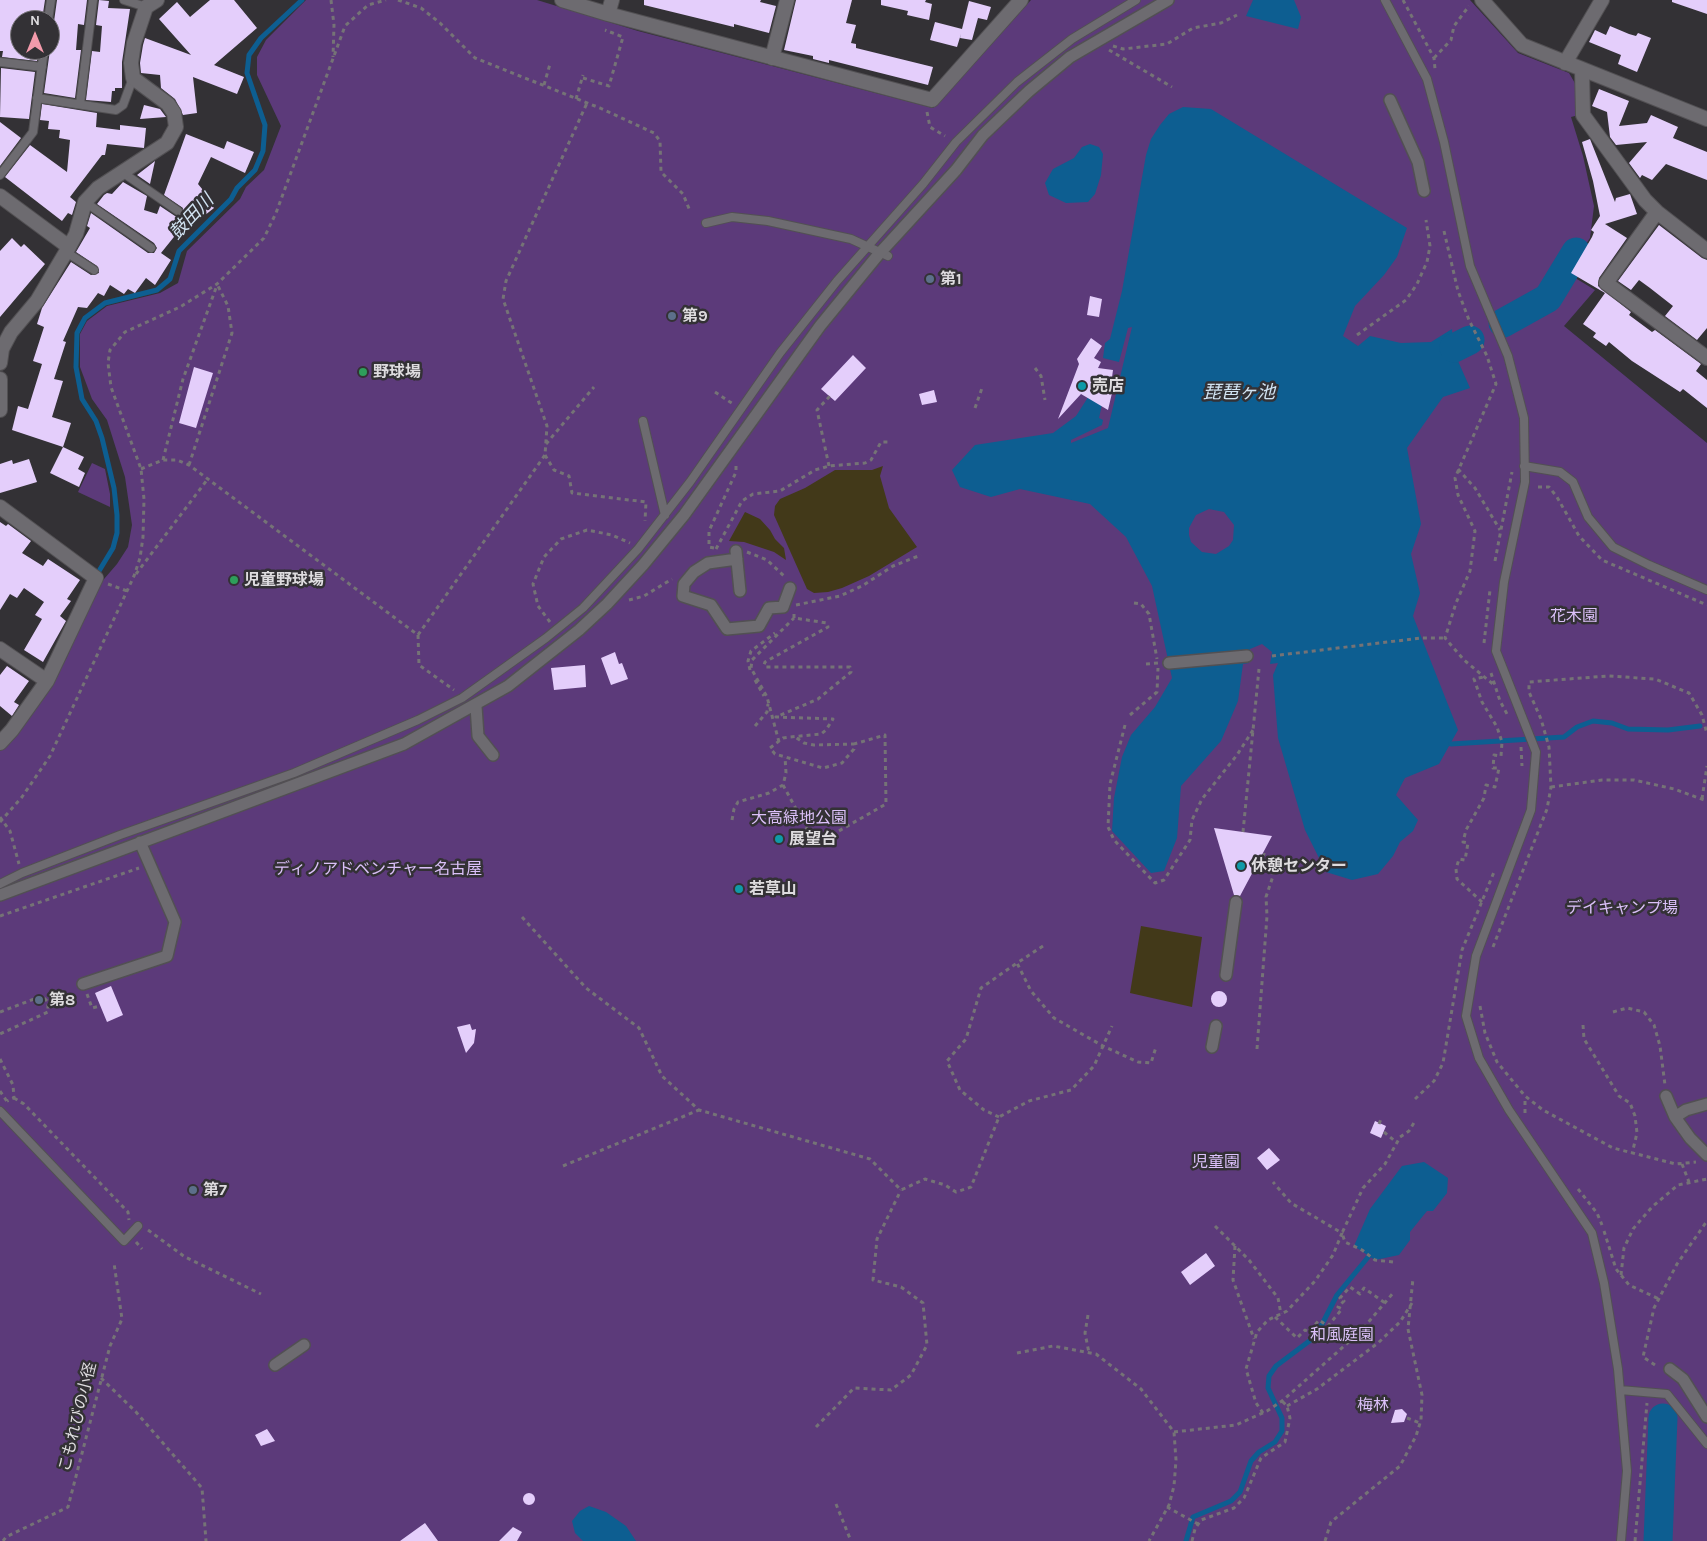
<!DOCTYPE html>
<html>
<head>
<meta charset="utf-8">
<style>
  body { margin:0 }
  #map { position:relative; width:1707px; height:1541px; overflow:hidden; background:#333135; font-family:Karla,sans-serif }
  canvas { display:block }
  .north { position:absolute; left:10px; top:10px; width:50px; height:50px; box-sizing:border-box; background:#333135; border:1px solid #777579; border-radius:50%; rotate:0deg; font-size:14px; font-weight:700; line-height:20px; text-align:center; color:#dedcdf }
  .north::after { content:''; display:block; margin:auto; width:18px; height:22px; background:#f39aab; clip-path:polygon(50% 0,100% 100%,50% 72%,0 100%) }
</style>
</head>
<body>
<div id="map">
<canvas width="1707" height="1541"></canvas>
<div class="north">N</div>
</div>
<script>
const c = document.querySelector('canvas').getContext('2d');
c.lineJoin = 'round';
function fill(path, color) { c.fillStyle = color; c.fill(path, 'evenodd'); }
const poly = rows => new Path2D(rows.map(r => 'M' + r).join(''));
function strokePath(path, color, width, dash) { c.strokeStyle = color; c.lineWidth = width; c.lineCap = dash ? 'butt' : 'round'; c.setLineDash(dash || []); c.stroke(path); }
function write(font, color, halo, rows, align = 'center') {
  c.font = font + ' Karla,"Noto Sans JP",sans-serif'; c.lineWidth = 5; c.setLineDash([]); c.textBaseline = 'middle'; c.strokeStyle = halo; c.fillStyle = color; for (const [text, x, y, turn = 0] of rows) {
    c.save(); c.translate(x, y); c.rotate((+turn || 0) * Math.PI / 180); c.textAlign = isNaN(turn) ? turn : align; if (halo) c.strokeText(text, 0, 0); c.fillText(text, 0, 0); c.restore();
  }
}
const green = poly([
  [306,0,537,0,638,31,933,108,1031,0,1470,0,1518,53,1569,73,1576,85,1579,115,1571,117,1583,156,1594,206,1590,238,1567,273,1595,290,1564,326,1707,443,1707,1541,0,1541,0,751,47,693,66,659,98,586,117,564,128,547,132,525,125,477,107,420,92,399,80,367,80,334,87,321,107,306,160,293,178,283,187,251,240,199,246,187,264,170,281,126,257,75,257,57,266,40],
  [92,463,105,469,110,494,110,507,78,492]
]);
const sand = poly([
  [883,466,880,476,889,508,917,547,869,576,842,588,828,592,814,593,807,589,774,515,775,506,780,499,805,488,835,470,872,470],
  [745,512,760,519,770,530,775,539,784,548,786,560,774,552,744,542,729,541],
  [1141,926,1202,937,1192,1007,1130,993]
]);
const water = poly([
  [1253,0,1294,0,1301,17,1298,29,1246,16],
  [1183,107,1211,109,1407,228,1397,257,1384,275,1355,306,1343,336,1358,346,1370,336,1401,343,1431,342,1452,329,1454,352,1470,388,1443,397,1407,448,1421,524,1411,554,1420,593,1413,616,1458,730,1439,764,1405,778,1396,795,1418,820,1413,831,1400,842,1393,856,1378,874,1352,880,1326,872,1305,830,1278,738,1273,675,1278,663,1270,664,1272,652,1262,644,1250,649,1248,660,1249,663,1243,664,1238,701,1221,741,1181,786,1177,838,1164,871,1151,873,1112,831,1114,798,1122,757,1131,735,1155,707,1172,678,1152,586,1126,537,1090,504,1020,489,991,497,960,487,952,470,975,445,1053,433,1076,416,1094,388,1105,391,1099,418,1103,420,1102,425,1071,440,1071,443,1108,428,1132,327,1128,328,1119,362,1103,358,1105,343,1110,339,1122,291,1146,155,1151,139,1160,125,1169,114],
  [1209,509,1224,512,1234,525,1233,540,1229,546,1216,554,1202,552,1191,542,1189,535,1189,528,1196,515],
  [1090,144,1099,147,1103,154,1101,175,1095,194,1088,202,1066,203,1049,195,1045,183,1053,169,1074,158,1082,147],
  [1424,1162,1448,1178,1447,1193,1433,1211,1427,1211,1410,1232,1410,1240,1399,1255,1375,1260,1354,1246,1370,1209,1402,1166],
  [589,1506,606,1512,626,1526,636,1541,583,1541,575,1533,572,1521,580,1511]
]);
const stream = poly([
  [99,571,113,548,117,533,117,515,114,488,102,438,96,421,82,399,76,367,77,333,85,318,105,303,157,290,170,279,179,251,231,199,237,188,255,170,263,151,265,125,247,73,249,55,261,38,302,0],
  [1451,744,1564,737,1577,727,1593,721,1612,723,1628,729,1668,730,1700,726],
  [1186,1541,1193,1517,1231,1501,1240,1492,1251,1461,1259,1452,1275,1442,1282,1431,1282,1418,1268,1388,1269,1376,1276,1366,1316,1336,1337,1295,1369,1256]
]);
const river = poly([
  [1503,323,1548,298,1576,252],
  [1454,348,1470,340],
  [1658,1541,1663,1418]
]);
const building = poly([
  [0,0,45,0,42,20,20,20,20,50,38,50,37,61,2,57,3,51,0,51],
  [57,0,87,0,84,25,78,24,76,50,81,50,75,98,44,93],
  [99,0,109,1,108,8,130,9,122,62,122,88,115,88,115,91,112,91,111,102,86,100,92,51,100,52,102,26,96,25],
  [210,0,234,0,257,28,214,65,244,77,237,94,193,77,197,113,183,115,175,99,161,88,160,75,141,73,140,63,143,45,145,38,191,55,159,19,177,2,190,17],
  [644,0,761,0,760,2,776,6,769,33,734,24,734,27,644,5],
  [796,0,852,0,846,23,856,25,851,43,856,44,856,48,933,67,928,85,829,60,829,63,813,59,813,56,784,50],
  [881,0,926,0,925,2,932,4,929,20,907,15,908,11,881,5],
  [1672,0,1707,0,1707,14,1672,2],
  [969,1,991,7,987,20,978,18,972,40,960,38,961,34,957,47,930,40,935,22,962,29],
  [1610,26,1629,34,1636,36,1638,33,1651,38,1637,72,1618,64,1621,55,1589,42,1595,30,1606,35],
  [1,68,35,72,29,119,0,117],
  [1599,89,1629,101,1619,126,1647,123,1651,115,1678,127,1673,138,1707,152,1707,180,1666,164,1652,180,1642,175,1640,178,1629,163,1647,142,1616,145,1610,137,1607,112,1592,106],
  [42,104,97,113,96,127,120,130,120,125,146,128,144,148,107,144,105,155,102,155,70,197,76,202,72,215,68,213,62,221,5,177,30,145,67,172,70,140,59,138,60,130,48,129,49,121,40,120],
  [144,105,160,109,166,117,140,119],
  [0,122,21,138,0,166],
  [186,134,224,149,227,141,254,152,245,173,211,157,198,184,212,201,209,202,214,208,195,223,190,217,161,253,171,260,155,285,146,278,135,293,128,289,124,294,110,285,104,296,98,293,87,308,78,307,63,341,66,342,54,379,63,381,52,417,71,423,63,447,12,430,18,406,28,409,42,364,33,361,44,327,37,324,42,308,71,262,91,275,99,273,97,266,76,252,90,228,87,226,91,213,148,253,154,253,157,248,154,243,97,204,104,195,107,193,112,194,123,182,147,196,144,210,157,214,160,206,175,216,181,216,183,208,164,195],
  [1590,139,1615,202,1616,198,1630,194,1637,214,1605,224,1627,238,1599,278,1598,286,1631,312,1629,315,1652,332,1655,330,1701,364,1696,371,1707,380,1707,408,1683,389,1680,392,1632,361,1609,342,1606,346,1593,337,1596,333,1583,324,1605,293,1571,273,1592,237,1594,232,1591,230,1600,216,1593,181,1582,142],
  [155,161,150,184,137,175],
  [1659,225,1702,258,1707,260,1707,328,1697,340,1665,316,1673,306,1650,288,1639,280,1631,290,1618,281],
  [12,238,21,247,24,244,45,264,0,317,0,251],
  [1090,296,1102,299,1099,317,1087,315],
  [1091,338,1102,346,1094,358,1101,362,1098,368,1113,370,1110,392,1112,393,1108,410,1081,394,1058,419,1079,364,1077,359],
  [853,355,866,368,835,401,821,389],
  [194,367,213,373,196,428,179,423],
  [934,390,937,402,922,405,919,394],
  [63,447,84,457,78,469,85,473,79,487,50,473],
  [29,459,37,482,0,493,0,464,12,460,13,464],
  [0,522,6,526,8,524,31,541,22,553,43,566,48,559,80,580,67,599,71,601,60,616,66,621,43,662,24,650,42,619,35,615,44,602,24,588,17,598,10,594,0,610],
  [615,652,619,664,622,663,628,679,611,685,601,658],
  [585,665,586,687,554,690,551,668],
  [7,666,29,681,14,702,19,705,12,716,0,706,0,675],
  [1214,828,1272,836,1240,896,1234,895],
  [111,986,123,1015,107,1022,95,993],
  '1211 999a8 8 0 1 1 16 0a8 8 0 1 1-16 0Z',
  [470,1024,472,1030,476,1029,474,1043,466,1053,457,1027],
  [1375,1121,1386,1126,1381,1138,1370,1133],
  [1269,1148,1280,1160,1267,1170,1257,1158],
  [1206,1253,1215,1266,1190,1285,1181,1272],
  [1402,1409,1407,1414,1404,1422,1391,1423,1395,1410],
  [267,1429,275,1441,261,1446,255,1435],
  '523 1499a6 6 0 1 1 12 0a6 6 0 1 1-12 0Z',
  [425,1523,438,1541,400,1541],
  [513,1527,522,1532,517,1541,499,1541]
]);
const path = poly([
  [331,0,334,25,333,57],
  [398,0,421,8,440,23,475,58,600,108,654,133,660,141,661,172,683,194,690,211],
  [1403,0,1434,58,1435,69],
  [1113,46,1123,49,1167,44,1193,28,1221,23,1237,15],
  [1109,50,1172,87],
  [1434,58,1451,40,1454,26,1469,6],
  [583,78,609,86,623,37,605,30],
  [544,85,550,64],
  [576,99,583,75],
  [927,112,930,127,945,136],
  [1444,231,1458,291,1469,320,1487,356,1496,384,1455,478,1458,495,1475,531,1470,571,1456,603,1445,638,1464,660,1494,685],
  [1357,335,1406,300,1417,284,1427,262,1430,246,1426,220],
  [1035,368,1041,376,1045,400],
  [715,392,733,404],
  [975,408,982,388],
  [546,444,594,387],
  [545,455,554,470,569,476,572,493,646,502,645,521],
  [163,460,183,379,217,285],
  [189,465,232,333,228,306,217,284],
  [829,466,817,410,830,396],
  [141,469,163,460,177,460,189,465,418,635,545,455,547,426,503,299,506,281,587,103],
  [1458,469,1475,488,1500,530],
  [1538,487,1549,487,1557,497,1579,536,1602,560,1707,605],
  [714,548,709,547,709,531,736,472,736,466],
  [716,549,742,501,753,494,780,491,815,470,829,466,865,463,871,460,881,442,891,442],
  [747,552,767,560,785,577],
  [1495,561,1512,472],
  [136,574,207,480],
  [108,584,127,591],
  [629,600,644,596,672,579],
  [1134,603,1141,604,1149,614,1157,659],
  [796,605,840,596,862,586,893,566,921,555],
  [794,614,794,618,827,623,828,627,765,662,764,665,766,667,850,667,851,672,818,699,776,717,833,719,826,730,821,734,790,737,783,738,770,748,775,754,823,768,842,763,854,749,854,744,814,745,804,743,795,737],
  [550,622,538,606,533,584,544,557,561,539,587,530,612,535,630,543],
  [418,635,419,665,454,690],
  [1484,643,1490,590],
  [1272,656,1421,638,1445,638],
  [1146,664,1158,663],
  [750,670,748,661,751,651,775,633],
  [1491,673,1500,701,1507,714],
  [755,680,764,696],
  [1130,715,1157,692,1158,668],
  [1125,725,1110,784,1108,827,1114,840,1155,883,1164,880,1190,840,1192,820,1202,799,1237,755,1253,730],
  [755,726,767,712,768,704],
  [779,742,767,697,751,668,752,660,794,618],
  [1521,747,1522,766],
  [783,785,807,829,823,840,886,804,885,735,854,744],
  [1551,787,1602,780,1634,780,1674,789,1707,801],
  [1702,799,1707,766],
  [0,817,10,831,19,864],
  [732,820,734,809,738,802,769,793,783,785,786,773,785,757],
  [0,822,22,797,50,756,134,576,140,558,143,537,144,499,141,469,111,387,108,363,110,350,125,332,180,307,217,284,264,238,276,213,345,26,368,5,386,0],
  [1243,832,1259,669],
  [1482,902,1457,879,1456,869,1459,859,1465,860,1468,843,1463,842,1466,830,1484,798,1486,785,1495,787,1499,768,1493,768,1494,755,1501,756,1502,742,1497,727,1482,702,1474,679,1484,677],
  [0,916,139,868],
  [522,917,586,988,639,1028,662,1076,699,1110,870,1159,901,1190,925,1179,945,1185,956,1192,971,1187,999,1117,1029,1101,1071,1090,1094,1066,1112,1026],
  [1043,946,1017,963,1031,991,1054,1018,1103,1046,1138,1062,1151,1063,1156,1047],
  [1493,947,1547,809,1551,787,1549,747,1541,719,1529,692,1529,682,1608,676,1655,679,1689,693,1702,715,1707,734],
  [87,994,92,1008,100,1006],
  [1480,1006,1485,1033,1497,1062,1525,1096,1543,1110,1613,1148,1676,1164,1696,1162],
  [0,1012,42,996,48,1002,48,1012,0,1034],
  [1613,1012,1627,1008,1644,1012,1654,1025,1660,1046,1665,1085],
  [1583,1025,1584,1039,1589,1047,1619,1096,1630,1103,1635,1116,1637,1133,1632,1154],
  [1257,1049,1267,916,1266,897,1273,876,1272,858,1263,854],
  [0,1059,13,1085,14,1098,7,1101],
  [0,1091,8,1103],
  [14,1098,24,1104,128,1212,129,1220],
  [1415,1099,1434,1081,1443,1063,1462,950,1494,872],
  [1525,1113,1525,1097],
  [999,1117,984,1110,960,1090,947,1061,966,1039,981,988,1017,963],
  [1379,1124,1381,1119],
  [1384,1132,1396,1142],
  [1682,1164,1689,1182],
  [563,1166,699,1110],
  [1578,1189,1597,1213,1602,1225],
  [1215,1226,1249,1260,1278,1298,1281,1314],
  [148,1230,185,1257,261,1294],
  [1604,1231,1616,1269,1621,1275,1629,1285,1659,1299],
  [136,1242,142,1249],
  [1235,1246,1233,1280,1254,1339],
  [1393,1262,1375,1260,1362,1250,1345,1242,1342,1233,1363,1188,1385,1164,1400,1137,1409,1131,1415,1121],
  [1621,1275,1624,1248,1633,1229,1652,1207,1678,1185,1707,1179],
  [1088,1315,1085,1333,1089,1353],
  [1275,1317,1297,1338,1305,1330,1309,1332,1319,1320,1328,1326,1342,1309,1338,1307,1344,1301,1340,1298,1350,1287,1360,1294,1364,1288,1385,1303],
  [1017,1353,1053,1346,1096,1354,1141,1389,1174,1432,1176,1460,1174,1486,1169,1505,1149,1541],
  [1655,1365,1643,1357,1654,1308,1677,1264,1707,1221],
  [101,1378,136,1412,202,1488,206,1541],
  [1287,1406,1317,1389,1378,1343,1400,1322,1412,1303],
  [1263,1413,1256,1403,1246,1369,1257,1332,1268,1320,1287,1311,1315,1281,1333,1255,1342,1233,1291,1203,1273,1182],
  [1407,1418,1420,1423],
  [816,1427,854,1388,891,1390,911,1375,927,1345,923,1303,901,1287,873,1280,877,1239,901,1190],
  [1174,1432,1236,1425,1267,1411,1282,1401,1360,1332,1394,1292],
  [836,1504,851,1541],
  [1167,1507,1198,1524],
  [3,1541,6,1537,68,1507,110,1346,122,1319,114,1263],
  [1192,1541,1195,1529,1201,1520,1234,1508,1244,1498,1261,1458,1285,1442,1290,1418,1287,1406,1282,1401],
  [1325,1541,1331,1522,1400,1466,1416,1436,1421,1420,1422,1395,1408,1329,1413,1278],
  [1635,1541,1647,1403]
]);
const service = poly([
  [124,0,146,7],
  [1385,0,1427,79,1444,142,1470,266,1508,356,1524,418,1525,482,1504,582,1496,651,1536,752,1531,810,1476,956,1466,1016,1479,1058,1509,1110,1592,1233,1604,1283,1618,1369,1627,1471,1621,1541],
  [48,20,51,0],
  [0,62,42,67],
  [37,98,116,110,123,105,133,78],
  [80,104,93,0],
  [122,172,178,211],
  [0,175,33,132,44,50],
  [85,202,151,248],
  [706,223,732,217,768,221,851,239,888,256],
  [66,252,94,270],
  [643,421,665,515],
  [1524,466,1560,472,1573,482,1588,517,1613,547,1649,565,1707,590],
  [0,884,22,873,120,835,294,773,418,720,462,698,546,638,583,608,638,549,690,482,780,353,837,281,923,184,956,142,1017,82,1072,39,1136,0],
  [0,1111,124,1241,138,1226],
  [1620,1390,1667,1394,1707,1444]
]);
const pedestrian = poly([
  [1390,100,1418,162,1424,191],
  [736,551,740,591],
  [737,559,708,563,694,572,684,584,683,596,711,605,727,629,759,626,769,608,783,607,790,588],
  [1169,663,1247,656],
  [476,706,478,736,493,755],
  [0,895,404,744,508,686,579,630,607,604,643,565,684,515,820,326,878,255,956,170,983,135,1029,91,1070,57,1168,0],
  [1226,975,1236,902],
  [83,984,167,956,175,922,140,842],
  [1212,1047,1216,1026],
  [1666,1096,1675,1117,1690,1138,1707,1155],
  [1675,1117,1686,1110,1707,1104],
  [275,1365,304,1345],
  [1670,1369,1683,1379,1707,1417]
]);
const minor = poly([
  [562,0,608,14,932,100,1021,0],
  [1482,0,1522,45,1707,119],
  [608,14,612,0],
  [772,58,787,0],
  [1565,63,1602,0],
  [1582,70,1583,115,1645,200,1657,212,1707,251],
  [0,196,69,247,37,301,11,332,2,349,0,363],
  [1657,212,1606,283,1707,358],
  [69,247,76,234,85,202,98,188,167,143,176,127,174,113,168,104,133,78,131,63,134,43,146,7,157,0],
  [0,379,0,410],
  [0,507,96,578,47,681,12,730,0,743],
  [0,649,47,681]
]);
const markers = [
  [930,279,5,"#5c6f8a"],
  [672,316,5,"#5c6f8a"],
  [363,372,5,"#2e9e5b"],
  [1082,386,5,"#0f9aa8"],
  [234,580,5,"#2e9e5b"],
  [779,839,5,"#0f9aa8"],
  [1241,866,5,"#0f9aa8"],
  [739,889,5,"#0f9aa8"],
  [39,1000,5,"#5c6f8a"],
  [193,1190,5,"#5c6f8a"]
];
const poiNames = [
  ["第1",940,279],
  ["第9",682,316],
  ["野球場",373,372],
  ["売店",1092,386],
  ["児童野球場",244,580],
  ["展望台",789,839],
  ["休憩センター",1251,866],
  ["若草山",749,889],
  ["第8",49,1000],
  ["第7",203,1190]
];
const parkNames = [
  ["花木園",1574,616],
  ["大高緑地公園",799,818],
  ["ディノアドベンチャー名古屋",378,869],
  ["デイキャンプ場",1622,908],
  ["児童園",1216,1162],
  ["和風庭園",1342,1335],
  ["梅林",1373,1405]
];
const streetNames = [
  ["こもれびの小径",78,1417,-76]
];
const waterNames = [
  ["鼓田川",192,217,-47],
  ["琵琶ヶ池",1239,393]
];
fill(green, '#5c3a7a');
fill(sand, '#423919');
fill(water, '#0d5e91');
strokePath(stream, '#0d5e91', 5);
strokePath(river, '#0d5e91', 29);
fill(building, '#e4cefb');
strokePath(service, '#525053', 10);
strokePath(pedestrian, '#525053', 14);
strokePath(minor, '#525053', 16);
strokePath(path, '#757376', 3, [4, 4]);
strokePath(service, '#6d6b70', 8);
strokePath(pedestrian, '#6d6b70', 11);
strokePath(minor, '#6d6b70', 14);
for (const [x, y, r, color] of markers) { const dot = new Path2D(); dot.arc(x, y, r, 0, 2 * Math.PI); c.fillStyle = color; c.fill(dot); strokePath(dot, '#333135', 2); }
write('bold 16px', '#dedcdf', '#333135', poiNames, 'left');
write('16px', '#dbc0f9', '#333135', parkNames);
write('16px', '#dedcdf', '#333135', streetNames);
write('italic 18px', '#d2e4f3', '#333135', waterNames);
</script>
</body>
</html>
